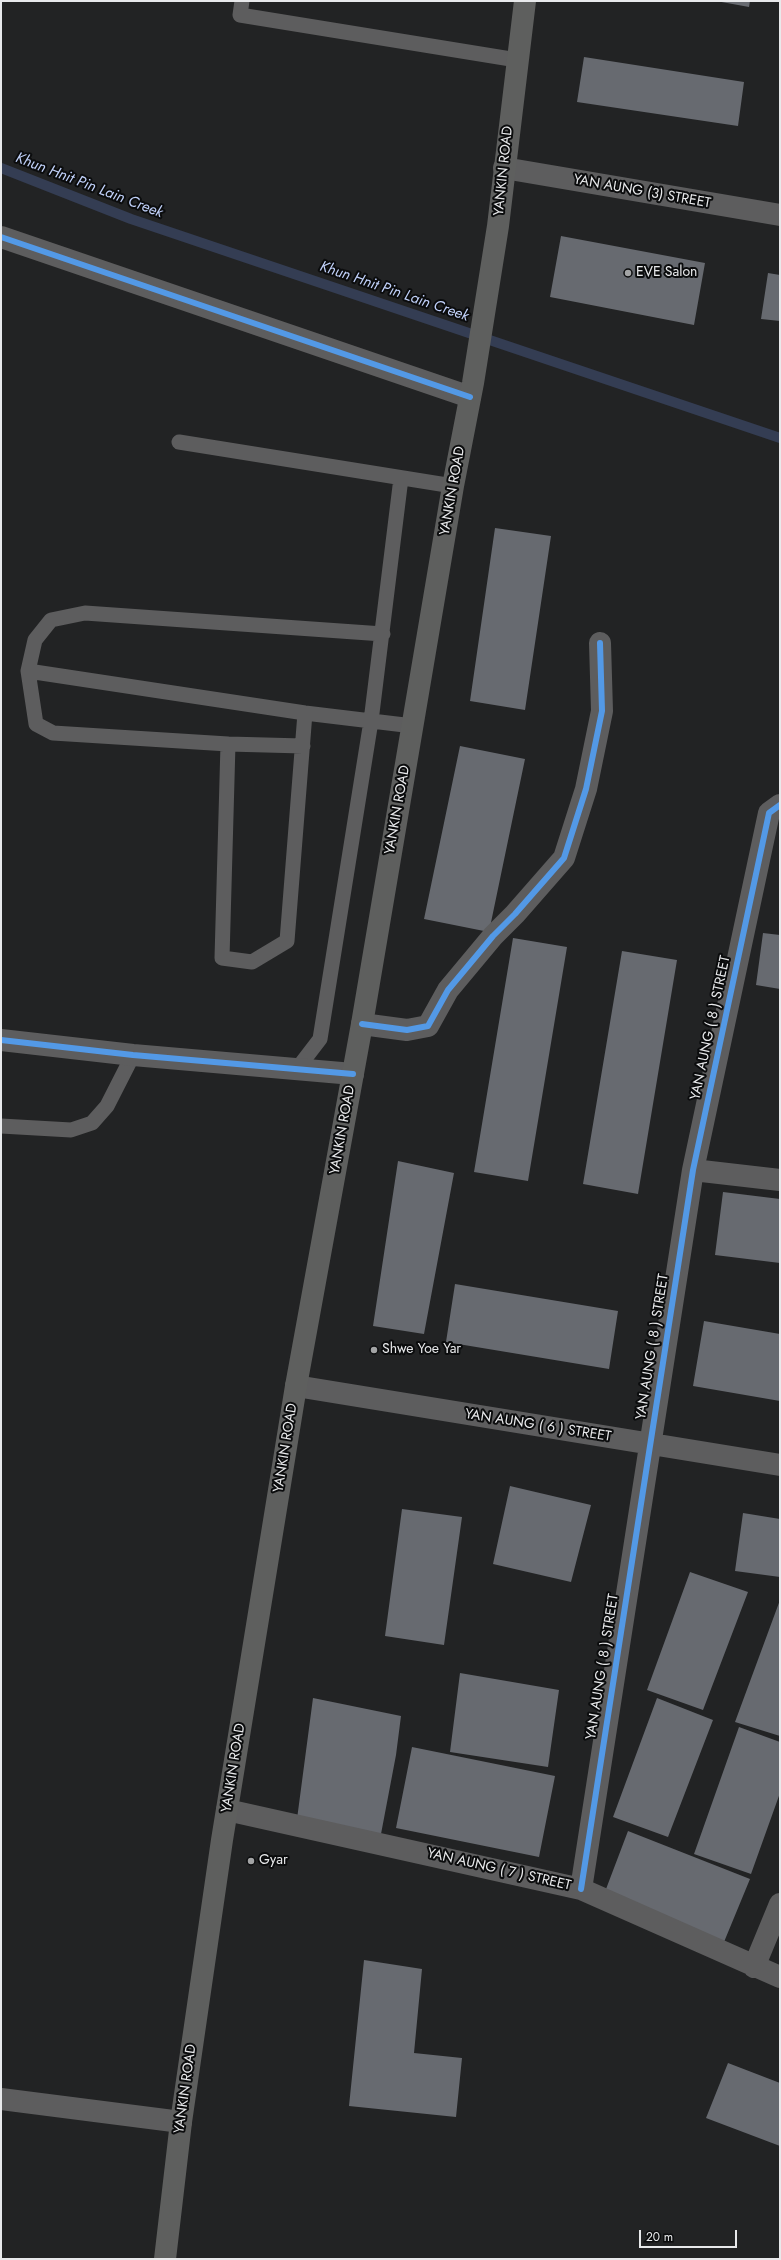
<!DOCTYPE html>
<html>
<head>
<meta charset="utf-8">
<style>
  body { margin:0 }
  #map { position:relative; width:781px; height:2260px; overflow:hidden; background:#222324; font-family:Jost,sans-serif }
  canvas { display:block }
  .frame { position:absolute; inset:0; border:2px solid #e8e9eb; pointer-events:none }
  .scale { position:absolute; left:639px; top:2230px; width:98px; height:18px; box-sizing:border-box; border:2px solid #e8e9eb; border-top:0; padding-left:5px; font-size:12px; line-height:14px; white-space:nowrap; color:#e8e9eb; -webkit-text-stroke:3px #0b0c0d; paint-order:stroke }
</style>
</head>
<body>
<div id="map">
<canvas width="781" height="2260"></canvas>
<div class="frame"></div>
<div class="scale">20 m</div>
</div>
<script>
const c = document.querySelector('canvas').getContext('2d');
c.lineJoin = 'round';
const poly = rows => new Path2D(rows.map(r => 'M' + r).join(''));
function strokePath(path, color, width, dash) { c.strokeStyle = color; c.lineWidth = width; c.lineCap = dash ? 'butt' : 'round'; c.setLineDash(dash || []); c.stroke(path); }
function fill(path, color) { c.fillStyle = color; c.fill(path, 'evenodd'); }
function write(font, color, halo, rows, align = 'center') {
  c.font = font + ' Jost,sans-serif'; c.lineWidth = 4; c.setLineDash([]); c.textBaseline = 'middle'; c.strokeStyle = halo; c.fillStyle = color; for (const [text, x, y, turn = 0] of rows) {
    c.save(); c.translate(x, y); c.rotate((+turn || 0) * Math.PI / 180); c.textAlign = isNaN(turn) ? turn : align; if (halo) c.strokeText(text, 0, 0); c.fillText(text, 0, 0); c.restore();
  }
}
const stream = poly([
  [1,168,131,219,780,438]
]);
const building = poly([
  [716,1,750,1,749,7],
  [584,57,744,82,738,126,577,102],
  [561,236,705,263,694,325,550,297],
  [768,273,780,275,780,321,761,319],
  [495,528,551,536,525,710,470,701],
  [460,746,525,759,489,932,424,919],
  [763,933,780,935,780,989,756,985],
  [513,938,567,947,528,1181,474,1172],
  [622,951,677,960,638,1194,583,1184],
  [398,1161,454,1173,424,1334,373,1326],
  [723,1192,780,1199,780,1263,715,1255],
  [455,1284,618,1311,609,1369,446,1342],
  [704,1321,780,1334,780,1401,693,1386],
  [510,1486,591,1505,571,1582,493,1564],
  [402,1509,462,1517,444,1645,385,1636],
  [743,1513,780,1519,780,1577,735,1571],
  [690,1572,748,1592,703,1710,647,1690],
  [780,1600,780,1736,735,1722],
  [460,1673,559,1690,548,1767,450,1752],
  [313,1698,401,1716,396,1755,381,1834,297,1819],
  [657,1698,713,1720,668,1837,613,1817],
  [739,1727,780,1742,780,1793,751,1874,694,1854],
  [412,1747,555,1776,539,1857,396,1828],
  [628,1831,750,1879,724,1942,603,1897],
  [364,1960,422,1969,414,2053,462,2058,456,2117,349,2106],
  [728,2063,780,2083,780,2146,706,2118]
]);
const lane = poly([
  [242,1,240,15,517,60],
  [179,442,453,486],
  [28,671,305,713,413,726],
  [305,713,287,941,252,962,222,958,228,744,53,733,36,724,28,671,35,640,51,620,85,613,383,634],
  [228,744,303,746],
  [297,1069,320,1039,371,721,401,478],
  [1,1126,71,1130,92,1123,107,1106,133,1055]
]);
const street = poly([
  [504,168,780,215],
  [1,237,470,397],
  [362,1024,407,1030,428,1026,448,990,493,936,515,914,564,858,586,789,602,711,600,643],
  [1,1040,133,1055,353,1074],
  [693,1170,780,1180],
  [296,1386,780,1465],
  [227,1810,581,1889,780,1977],
  [581,1889,693,1170,769,813,780,805],
  [754,1967,780,1904],
  [1,2099,181,2122]
]);
const secondary = poly([
  [165,2259,181,2122,222,1840,296,1386,362,1024,453,486,473,383,498,226,525,1]
]);
const cycleway = poly([
  [1,237,470,397],
  [362,1024,407,1030,428,1026,448,990,493,936,515,914,564,858,586,789,602,711,600,643],
  [1,1040,133,1055,353,1074],
  [581,1889,693,1170,769,813,780,805]
]);
const markers = [
  [628,273,4,"#a3a4a5"],
  [374,1350,4,"#a3a4a5"],
  [251,1861,4,"#a3a4a5"]
];
const streetNames = [
  ["YANKIN ROAD",504,171,-84],
  ["YAN AUNG (3) STREET",642,192,10],
  ["YANKIN ROAD",453,491,-80],
  ["YANKIN ROAD",398,810,-80],
  ["YAN AUNG ( 8 ) STREET",711,1028,-78],
  ["YANKIN ROAD",343,1130,-80],
  ["YAN AUNG ( 8 ) STREET",653,1347,-81],
  ["YAN AUNG ( 6 ) STREET",538,1426,9],
  ["YANKIN ROAD",286,1448,-81],
  ["YAN AUNG ( 8 ) STREET",603,1667,-81],
  ["YANKIN ROAD",234,1768,-81],
  ["YAN AUNG ( 7 ) STREET",499,1870,13],
  ["YANKIN ROAD",186,2089,-82]
];
const poiNames = [
  ["EVE Salon",636,273],
  ["Shwe Yoe Yar",382,1350],
  ["Gyar",259,1861]
];
const waterNames = [
  ["Khun Hnit Pin Lain Creek",89,186,21],
  ["Khun Hnit Pin Lain Creek",394,292,19]
];
strokePath(stream, '#343d53', 10);
fill(building, '#676a70');
strokePath(lane, '#5d5d5e', 15);
strokePath(street, '#5d5d5e', 22);
strokePath(secondary, '#5e5f5e', 22);
strokePath(cycleway, '#5399e6', 6);
for (const [x, y, r, color] of markers) { const dot = new Path2D(); dot.arc(x, y, r, 0, 2 * Math.PI); c.fillStyle = color; c.fill(dot); strokePath(dot, '#0b0c0d', 1.5); }
write('14px', '#e8e9eb', '#0b0c0d', streetNames);
write('14px', '#e8e9eb', '#0b0c0d', poiNames, 'left');
write('italic 15px', '#c1d1fa', '#0b0c0d', waterNames);
</script>
</body>
</html>
